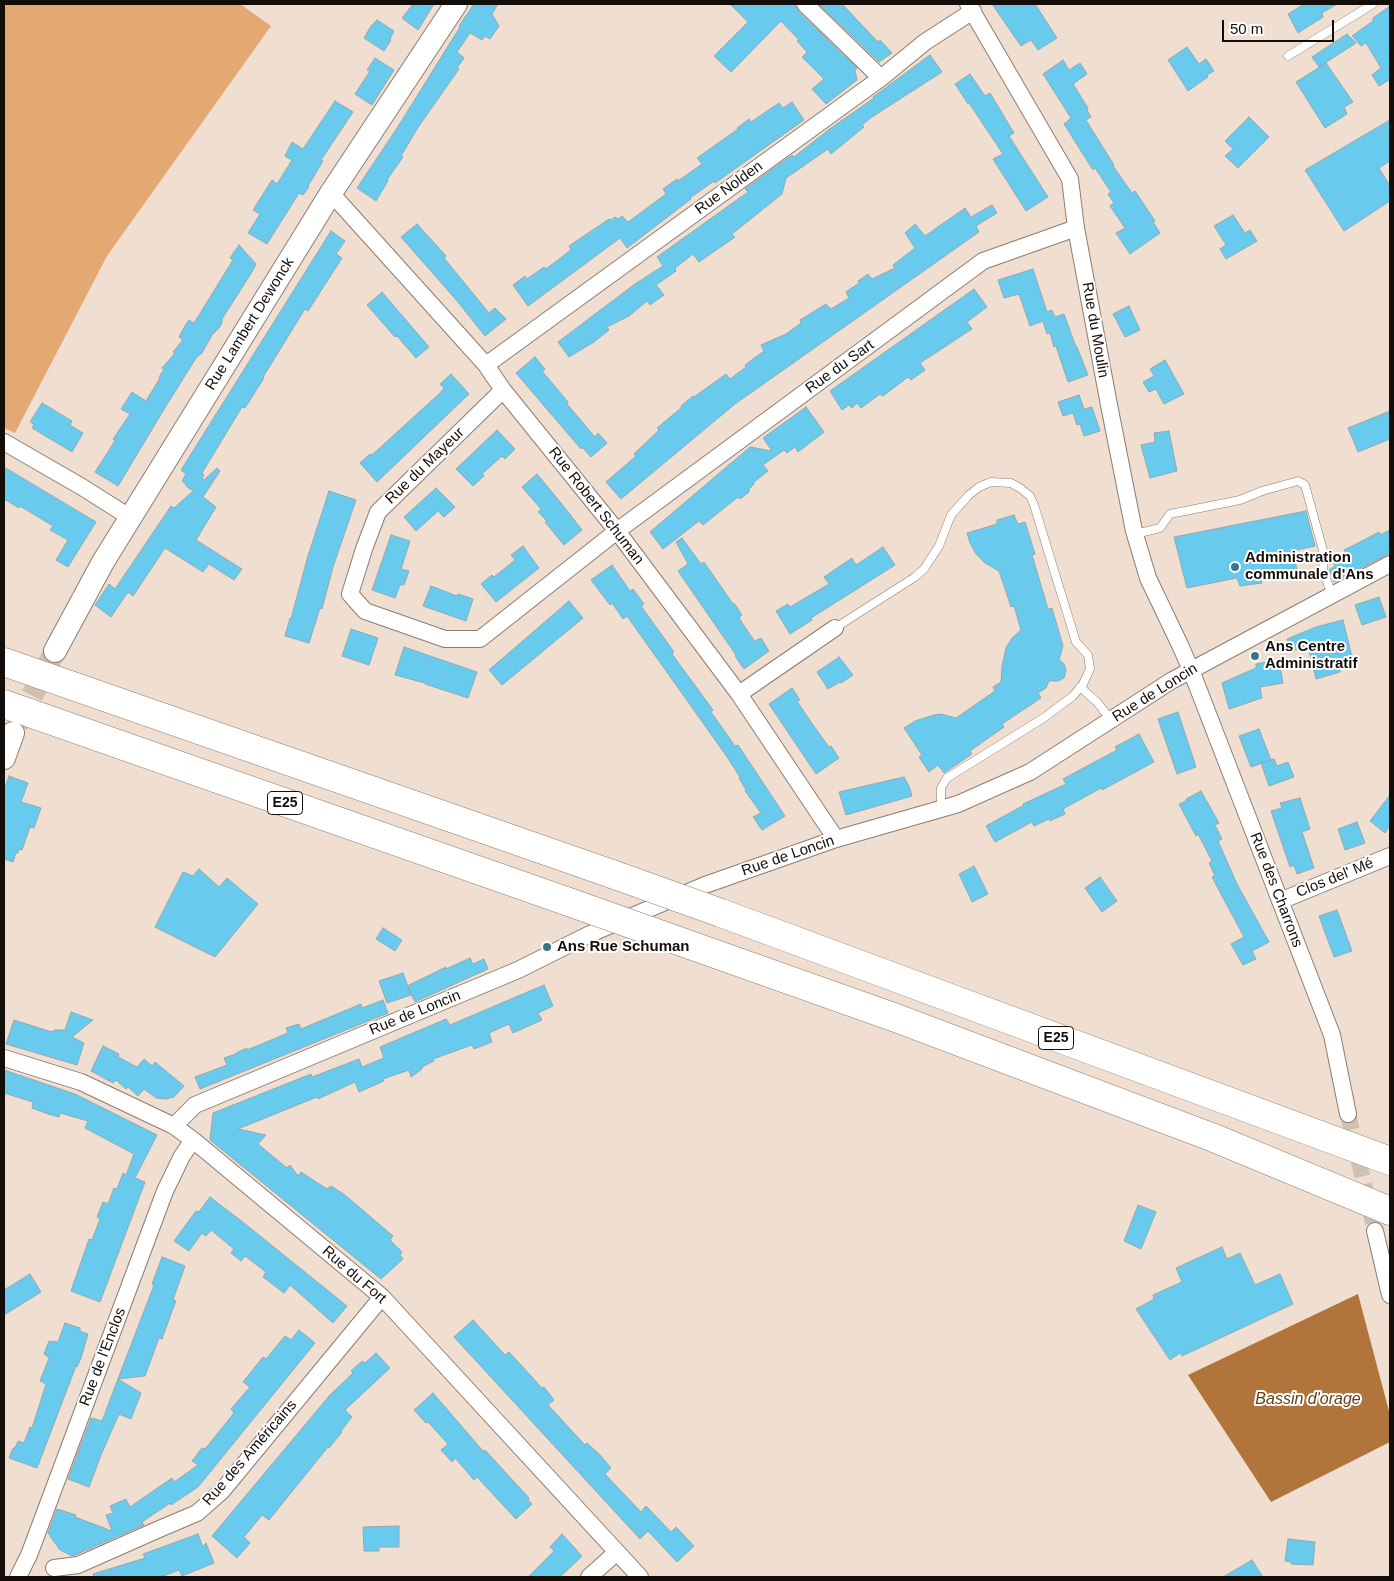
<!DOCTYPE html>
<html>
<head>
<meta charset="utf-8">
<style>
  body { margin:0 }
  #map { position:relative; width:1394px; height:1581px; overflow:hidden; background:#f0dfd0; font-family:Helvetica,sans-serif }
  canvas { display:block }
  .frame { position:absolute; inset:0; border:5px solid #140e0a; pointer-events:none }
  .scale { position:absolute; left:1222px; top:20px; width:112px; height:22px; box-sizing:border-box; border:2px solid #140e0a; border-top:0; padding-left:6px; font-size:15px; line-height:18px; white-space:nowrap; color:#140e0a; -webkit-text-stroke:4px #fff; paint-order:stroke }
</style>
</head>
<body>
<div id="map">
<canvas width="1394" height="1581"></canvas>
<div class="frame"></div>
<div class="scale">50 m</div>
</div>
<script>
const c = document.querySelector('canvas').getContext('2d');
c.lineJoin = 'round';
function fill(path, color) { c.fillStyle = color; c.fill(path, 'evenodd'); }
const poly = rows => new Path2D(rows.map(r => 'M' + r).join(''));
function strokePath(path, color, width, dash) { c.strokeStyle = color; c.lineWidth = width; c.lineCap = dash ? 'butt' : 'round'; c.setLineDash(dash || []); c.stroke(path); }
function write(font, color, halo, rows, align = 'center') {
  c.font = font + ' Helvetica,sans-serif'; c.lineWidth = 4; c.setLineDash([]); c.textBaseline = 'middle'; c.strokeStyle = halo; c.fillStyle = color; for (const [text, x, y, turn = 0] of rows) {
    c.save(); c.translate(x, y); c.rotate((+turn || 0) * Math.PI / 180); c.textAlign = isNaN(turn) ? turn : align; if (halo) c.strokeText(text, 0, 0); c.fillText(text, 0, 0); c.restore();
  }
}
const green = poly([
  [4,4,240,4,271,26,107,256,15,433,4,428]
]);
const water = poly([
  [1358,1294,1390,1415,1390,1442,1271,1502,1188,1375]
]);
const building = poly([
  [413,4,434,4,418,30,402,18,413,4],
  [474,4,498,4,492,14,499,26,490,39,485,36,482,40,470,33,457,52,464,58,457,68,459,69,419,126,401,156,403,157,387,180,388,181,376,201,357,188,399,125,460,27,459,26,474,4],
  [730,4,795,4,798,11,857,68,855,70,857,80,826,104,812,89,824,79,802,57,807,52,797,41,799,40,781,21,731,72,714,56,748,22,730,4],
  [819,4,842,4,878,42,880,40,892,53,879,62,819,4],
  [992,4,1035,4,1057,38,1038,50,1031,40,1021,46,992,4],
  [1304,4,1337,4,1322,13,1323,17,1298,33,1288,14,1304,4],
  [1390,6,1390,83,1389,80,1379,86,1372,75,1381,68,1366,43,1361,46,1352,36,1373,21,1373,18,1390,6],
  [377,20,394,31,390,39,391,40,384,51,364,38,371,26,377,20],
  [1347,34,1356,43,1319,67,1312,57,1347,34],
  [1187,47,1199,64,1206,59,1214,71,1207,75,1208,77,1188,91,1168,60,1187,47],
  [930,55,942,72,872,117,862,125,864,127,831,154,828,149,786,178,782,194,732,234,735,237,699,262,693,254,675,268,676,271,656,285,664,295,650,305,647,301,629,316,607,327,609,330,594,342,569,357,558,342,635,284,663,266,657,257,748,192,745,189,792,155,794,157,831,128,874,98,873,97,930,55],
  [375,58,394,70,372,105,355,94,370,71,367,70,375,58],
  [1063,60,1069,70,1080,63,1087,74,1073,84,1088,108,1087,110,1091,117,1086,120,1114,165,1113,166,1132,193,1135,191,1155,221,1153,222,1160,233,1130,254,1116,233,1125,228,1110,206,1114,203,1108,194,1111,192,1095,168,1093,170,1064,124,1071,118,1043,74,1063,60],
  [1326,63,1353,102,1344,107,1347,114,1325,128,1296,82,1326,63],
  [970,74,985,96,990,93,1014,133,1009,136,1048,197,1026,211,993,159,1003,154,969,103,968,104,955,84,970,74],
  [335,101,353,112,321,160,323,161,308,186,309,187,303,195,299,193,267,244,248,233,260,214,253,210,272,180,277,184,292,160,285,156,292,142,303,149,335,101],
  [792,102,804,120,715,183,714,181,690,198,691,199,627,248,620,238,528,306,513,285,525,276,527,279,544,267,546,269,571,250,569,246,609,219,611,220,615,217,618,219,622,216,628,222,666,194,663,189,677,179,678,181,702,164,697,158,738,129,737,128,749,119,751,122,779,103,783,108,792,102],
  [1249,117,1269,137,1238,168,1225,156,1233,149,1225,141,1249,117],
  [1390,120,1390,161,1379,168,1390,186,1390,201,1344,231,1305,170,1390,120],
  [992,205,997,213,976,226,979,232,735,404,621,499,606,482,636,456,634,454,659,430,657,428,681,408,681,406,693,396,694,397,726,374,730,379,746,367,745,365,764,351,761,345,786,334,801,323,800,320,826,304,831,309,849,298,846,292,859,283,858,281,868,274,872,279,895,268,893,265,915,248,905,233,915,224,925,236,965,208,971,217,992,205],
  [1233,215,1245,233,1250,230,1257,241,1226,259,1220,249,1226,245,1214,226,1233,215],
  [417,224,446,256,444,258,489,313,495,308,506,319,485,336,458,302,401,237,417,224],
  [331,231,345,241,336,254,342,258,308,311,305,309,263,377,264,378,245,408,242,407,202,473,204,475,202,479,204,480,217,468,220,471,203,497,216,507,196,540,242,569,234,580,209,564,203,572,165,548,133,596,128,592,111,617,95,605,109,584,115,589,171,506,174,508,193,491,186,486,186,484,182,481,186,474,181,470,331,231],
  [239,245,256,264,252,272,222,319,222,323,219,328,212,335,202,353,196,358,163,411,118,486,95,472,115,441,113,439,130,414,121,409,132,392,146,401,160,378,159,377,164,369,162,368,175,353,173,352,183,340,179,337,186,324,189,320,194,323,233,260,230,258,239,245],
  [1033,269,1047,312,1052,310,1055,317,1064,314,1076,347,1077,347,1088,375,1068,382,1056,346,1054,347,1050,333,1047,334,1043,321,1030,326,1019,294,1004,298,998,280,1033,269],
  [974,289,987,307,967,322,972,329,920,363,925,370,911,380,908,377,883,396,880,394,861,408,857,403,852,408,849,405,842,410,830,391,974,289],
  [382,292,429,347,416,358,397,336,395,337,367,305,382,292],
  [1129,306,1140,330,1125,337,1113,314,1129,306],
  [535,357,545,369,542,371,568,402,567,404,595,437,598,433,607,443,591,457,582,447,581,449,516,373,535,357],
  [1165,360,1184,394,1164,404,1156,389,1149,392,1143,382,1154,376,1150,369,1165,360],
  [451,374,469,394,377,482,360,463,370,454,372,455,440,393,444,388,440,384,451,374],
  [1079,395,1084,409,1092,407,1100,431,1084,436,1080,424,1077,425,1073,413,1063,416,1058,402,1079,395],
  [42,403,72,421,70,425,83,433,72,452,32,428,34,424,30,422,42,403],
  [806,407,824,432,798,452,795,447,787,453,784,450,763,465,768,471,754,482,754,484,749,489,749,492,740,499,738,497,703,525,699,521,663,549,650,532,750,447,772,451,763,438,806,407],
  [1390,411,1390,439,1358,452,1348,428,1390,411],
  [497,430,515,449,505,459,502,456,482,474,484,476,473,486,456,469,497,430],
  [1169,431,1177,471,1150,478,1141,445,1155,442,1154,433,1169,431],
  [4,467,96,522,68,567,56,560,68,540,50,530,53,526,20,506,19,508,4,499,4,467],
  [537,474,561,503,582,530,564,545,545,522,547,521,538,512,541,509,522,487,537,474],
  [436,488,455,507,444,517,438,511,416,531,404,517,436,488],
  [329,491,356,500,333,567,322,609,320,608,309,643,285,636,290,618,291,619,307,559,329,491],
  [1306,511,1315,546,1293,551,1297,570,1260,576,1262,583,1240,586,1237,578,1187,588,1174,537,1306,511],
  [1014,515,1018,524,1025,522,1035,554,1032,555,1048,609,1052,608,1063,646,1059,660,1064,664,1066,670,1064,678,1058,681,1049,681,1046,688,1038,693,1041,698,1002,724,1004,727,970,751,972,754,944,773,938,765,929,772,919,757,922,755,904,728,915,721,934,715,941,714,956,718,995,691,993,687,1001,682,1002,666,1006,648,1012,638,1021,630,1014,606,1011,607,999,571,985,563,976,554,970,543,967,533,997,524,997,520,1014,515],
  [1390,530,1390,553,1334,582,1329,570,1335,566,1332,560,1346,553,1344,550,1360,542,1379,532,1380,535,1390,530],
  [391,535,410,541,401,569,409,571,404,585,400,585,395,598,372,590,391,535],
  [682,538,701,564,704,562,733,604,734,603,742,615,739,618,751,636,755,641,761,638,769,651,744,669,735,656,736,655,678,571,688,564,676,542,682,538],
  [523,546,539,568,496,602,481,584,492,575,494,577,515,560,511,555,523,546],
  [883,547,895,565,811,618,812,620,790,634,776,611,788,604,790,607,829,584,824,577,852,558,856,565,883,547],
  [612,565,630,591,633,589,644,604,641,606,674,652,672,654,713,710,711,712,735,746,738,745,785,816,762,830,753,817,761,813,745,791,746,790,739,778,740,777,725,754,627,616,623,619,612,603,610,605,591,580,612,565],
  [431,586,457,596,458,594,473,599,466,621,423,606,431,586],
  [1379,597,1386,617,1362,625,1355,605,1379,597],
  [569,601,583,618,502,685,489,670,569,601],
  [1343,620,1354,665,1339,668,1340,672,1316,679,1309,650,1304,652,1303,648,1291,651,1287,639,1316,627,1343,620],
  [351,629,378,638,369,665,342,656,351,629],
  [404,647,477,672,468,698,425,684,425,683,395,675,404,647],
  [839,657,853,675,841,683,840,682,828,689,817,672,839,657],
  [1279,660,1283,683,1260,687,1262,698,1229,709,1222,683,1256,668,1256,664,1279,660],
  [792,688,800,700,797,701,811,722,829,747,831,746,839,758,816,774,769,704,792,688],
  [1178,712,1196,767,1177,774,1158,719,1178,712],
  [1259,729,1271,760,1251,767,1239,736,1259,729],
  [1139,734,1154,762,1102,790,1101,788,1063,809,1065,814,1050,821,1049,819,1034,826,1032,822,995,842,986,826,1024,805,1023,804,1066,784,1063,779,1117,750,1115,747,1139,734],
  [1274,759,1277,766,1288,762,1294,777,1269,786,1261,763,1274,759],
  [9,776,28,783,21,802,41,808,34,828,30,827,22,850,19,849,18,853,16,853,13,862,4,859,4,791,9,776],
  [904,777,909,786,912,796,846,815,839,792,904,777],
  [1201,791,1219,823,1215,825,1222,839,1218,841,1237,884,1269,942,1252,951,1256,959,1243,965,1231,944,1244,937,1212,877,1215,876,1209,863,1212,861,1198,834,1196,836,1179,804,1186,801,1186,799,1201,791],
  [1390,795,1390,825,1385,833,1370,821,1390,795],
  [1300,798,1310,829,1302,832,1314,868,1297,874,1294,865,1290,867,1271,811,1282,808,1280,803,1300,798],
  [1357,822,1365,843,1345,850,1338,829,1357,822],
  [974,866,988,894,972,902,959,874,974,866],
  [199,869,219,887,227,878,258,904,215,957,155,927,183,872,193,876,199,869],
  [1100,877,1117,901,1102,912,1085,888,1100,877],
  [1337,910,1352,951,1334,957,1319,916,1337,910],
  [383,928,402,940,395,951,376,939,383,928],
  [470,958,473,964,484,959,488,969,415,1002,407,986,446,967,446,969,470,958],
  [403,973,411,995,387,1003,379,981,403,973],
  [544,985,553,1006,538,1013,542,1020,513,1033,509,1024,489,1033,492,1042,474,1049,472,1045,433,1059,434,1061,422,1067,422,1069,411,1077,409,1070,383,1079,384,1081,359,1092,355,1082,318,1099,317,1097,238,1129,266,1135,258,1144,287,1168,290,1165,298,1176,301,1172,327,1189,331,1186,345,1195,393,1236,390,1240,402,1252,400,1255,403,1259,381,1279,210,1140,213,1113,311,1074,312,1077,359,1059,362,1067,384,1058,380,1047,446,1019,450,1025,544,985],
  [383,1000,388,1013,200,1089,195,1077,227,1065,224,1058,236,1054,236,1053,247,1048,247,1050,288,1033,286,1028,299,1024,301,1029,361,1004,362,1008,383,1000],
  [71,1012,93,1020,72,1037,84,1043,77,1065,6,1044,14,1020,52,1032,54,1030,65,1030,71,1012],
  [103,1046,119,1054,118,1057,137,1067,144,1059,152,1066,155,1062,184,1086,174,1097,166,1099,156,1098,144,1089,138,1096,128,1087,126,1089,116,1080,113,1083,91,1071,103,1046],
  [4,1070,75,1094,157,1135,135,1178,145,1182,100,1302,71,1291,89,1239,92,1240,100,1219,97,1217,103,1202,108,1204,114,1188,117,1189,123,1173,126,1175,134,1154,85,1128,88,1121,60,1113,59,1117,48,1114,32,1108,33,1102,4,1093,4,1070],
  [210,1197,244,1223,347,1306,333,1323,290,1285,284,1293,263,1277,266,1272,245,1256,241,1261,231,1253,234,1249,211,1230,206,1236,202,1233,189,1251,174,1241,196,1211,199,1212,210,1197],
  [1138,1205,1156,1212,1141,1249,1124,1241,1138,1205],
  [1222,1247,1227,1259,1240,1253,1255,1285,1280,1274,1293,1304,1182,1356,1180,1353,1170,1360,1136,1309,1154,1299,1153,1295,1182,1282,1176,1268,1222,1247],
  [162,1257,185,1266,173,1300,176,1301,171,1314,162,1339,159,1338,145,1376,118,1379,154,1285,152,1284,162,1257],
  [30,1274,41,1292,4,1315,4,1290,30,1274],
  [473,1320,505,1355,509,1352,542,1388,544,1387,554,1400,548,1405,585,1445,587,1443,600,1455,611,1468,605,1474,641,1512,646,1506,671,1532,676,1527,694,1546,677,1562,648,1531,640,1539,454,1337,473,1320],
  [65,1323,80,1328,80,1331,88,1334,81,1358,77,1367,76,1366,37,1468,9,1458,13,1448,15,1448,18,1441,24,1443,30,1427,32,1428,46,1384,40,1381,49,1358,44,1354,49,1341,58,1342,65,1323],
  [299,1330,315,1343,198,1487,171,1505,170,1503,142,1522,144,1525,75,1555,72,1556,60,1550,48,1533,57,1509,76,1515,75,1517,112,1531,106,1515,113,1513,110,1506,126,1499,130,1507,172,1478,174,1482,198,1465,192,1461,202,1448,205,1449,234,1413,231,1409,250,1387,243,1382,263,1357,266,1359,285,1336,291,1340,299,1330],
  [376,1353,390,1368,345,1410,352,1417,341,1431,342,1432,329,1448,328,1447,269,1520,262,1515,244,1537,250,1543,237,1558,212,1536,330,1395,353,1373,351,1371,362,1361,365,1363,376,1353],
  [118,1379,141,1393,131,1419,119,1414,101,1455,89,1487,68,1479,91,1418,102,1421,118,1379],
  [433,1393,483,1451,485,1450,529,1498,528,1500,532,1504,516,1519,477,1477,474,1480,455,1458,452,1462,441,1450,448,1444,428,1422,426,1423,414,1410,433,1393],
  [399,1526,399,1547,379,1547,379,1551,364,1551,363,1527,399,1526],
  [198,1534,203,1547,206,1543,214,1563,182,1576,179,1570,161,1577,94,1577,93,1574,145,1558,143,1554,198,1534],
  [562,1534,582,1556,560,1577,528,1577,554,1551,550,1547,562,1534],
  [1288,1539,1315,1542,1313,1565,1291,1564,1291,1562,1285,1561,1288,1539],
  [1252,1560,1263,1577,1223,1577,1252,1560]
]);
const streetTunnel = poly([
  [1348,1114,1375,1231]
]);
const secondaryTunnel = poly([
  [17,725,55,651]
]);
const lane = poly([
  [1288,56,1373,4],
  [1135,534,1160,528,1170,514,1240,500,1262,491,1298,481,1305,485,1324,554,1323,571,1332,595],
  [835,628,915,577,924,569,939,546,951,515,969,495,979,487,991,482,1011,483,1020,488,1030,496,1034,505,1076,642,1088,655,1090,669,1083,684,1073,696,1045,717,947,778,941,788,941,809],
  [1080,687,1097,702,1111,720]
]);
const street = poly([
  [805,4,881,78],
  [968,4,1070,179,1076,228,1109,405,1134,531,1148,578,1180,645,1191,670,1332,1035,1348,1114],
  [331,193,486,365,503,390,617,531,739,694,836,839],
  [486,365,881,78,925,42,973,11],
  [503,390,378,512,364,549,350,594,365,611,445,639,480,639,617,531,983,261,1076,228],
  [4,442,82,487,131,518],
  [739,694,835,628],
  [1280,901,1390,856],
  [4,1058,81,1082,174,1126,193,1140,382,1297,640,1577],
  [174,1126,195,1105,518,970,590,934,705,885,836,839,958,804,1030,772,1171,681,1390,564],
  [1375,1231,1390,1295],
  [54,1568,78,1565,157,1530,197,1513,222,1491,382,1297],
  [18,1577,29,1555,165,1191,182,1156,193,1140],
  [589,1577,617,1552]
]);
const secondary = poly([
  [55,651,103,562,331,193,456,4],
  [4,758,13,733]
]);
const highway = poly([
  [4,662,612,874],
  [4,704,566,901],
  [721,913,1390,1161],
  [676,940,896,1018,1214,1138,1390,1211]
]);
const highwayBridge = poly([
  [612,874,721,913],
  [566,901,676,940]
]);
const markers = [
  [1235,567,5,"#36758a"],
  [1255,656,5,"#36758a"],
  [547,947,5,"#36758a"]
];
const shields = [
  [285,803,35],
  [1056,1038,35]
];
const shieldNames = [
  ["E25",285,803],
  ["E25",1056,1038]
];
const streetNames = [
  ["Rue Nolden",729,188,-36],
  ["Rue Lambert Dewonck",250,324,-58],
  ["Rue du Moulin",1095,330,80],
  ["Rue du Sart",840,367,-36],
  ["Rue du Mayeur",425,466,-44],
  ["Rue Robert Schuman",596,506,52],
  ["Rue de Loncin",1155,693,-32],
  ["Rue de Loncin",788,856,-19],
  ["Clos del' Mé",1335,878,-22],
  ["Rue des Charrons",1276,890,69],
  ["Rue de Loncin",415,1013,-22],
  ["Rue du Fort",354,1275,41],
  ["Rue de l'Enclos",103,1357,-69],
  ["Rue des Américains",250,1453,-49]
];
const poiNames = [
  ["Administration",1245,558],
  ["communale d'Ans",1245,575],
  ["Ans Centre",1265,647],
  ["Administratif",1265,664],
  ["Ans Rue Schuman",557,947]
];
const waterNames = [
  ["Bassin d'orage",1308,1400]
];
fill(green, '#e4a873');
fill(water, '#b1753c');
fill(building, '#68cbee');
strokePath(building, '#92a8b1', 1);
strokePath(streetTunnel, '#cfc0b2', 16, [16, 8]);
strokePath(secondaryTunnel, '#cfc0b2', 22, [22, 11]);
strokePath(lane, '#8c7c6f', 9);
strokePath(street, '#8c7c6f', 18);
strokePath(secondary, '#8c7c6f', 24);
strokePath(highway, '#8c7c6f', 29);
strokePath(lane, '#fff', 8);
strokePath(street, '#fff', 16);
strokePath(secondary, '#fff', 22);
strokePath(highway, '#fff', 28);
strokePath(highwayBridge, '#8c7c6f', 29, []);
strokePath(highwayBridge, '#fff', 28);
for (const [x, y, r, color] of markers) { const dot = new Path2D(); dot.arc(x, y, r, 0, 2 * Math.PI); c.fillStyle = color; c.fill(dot); strokePath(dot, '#fff', 2); }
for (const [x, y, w] of shields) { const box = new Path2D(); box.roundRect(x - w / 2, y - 11.5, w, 23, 4); c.fillStyle = '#fff'; c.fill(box); strokePath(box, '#140e0a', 1); }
write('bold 14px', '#140e0a', null, shieldNames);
write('15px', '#140e0a', '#fff', streetNames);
write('bold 15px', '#140e0a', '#fff', poiNames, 'left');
write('italic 16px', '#673d12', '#fff', waterNames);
</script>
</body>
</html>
